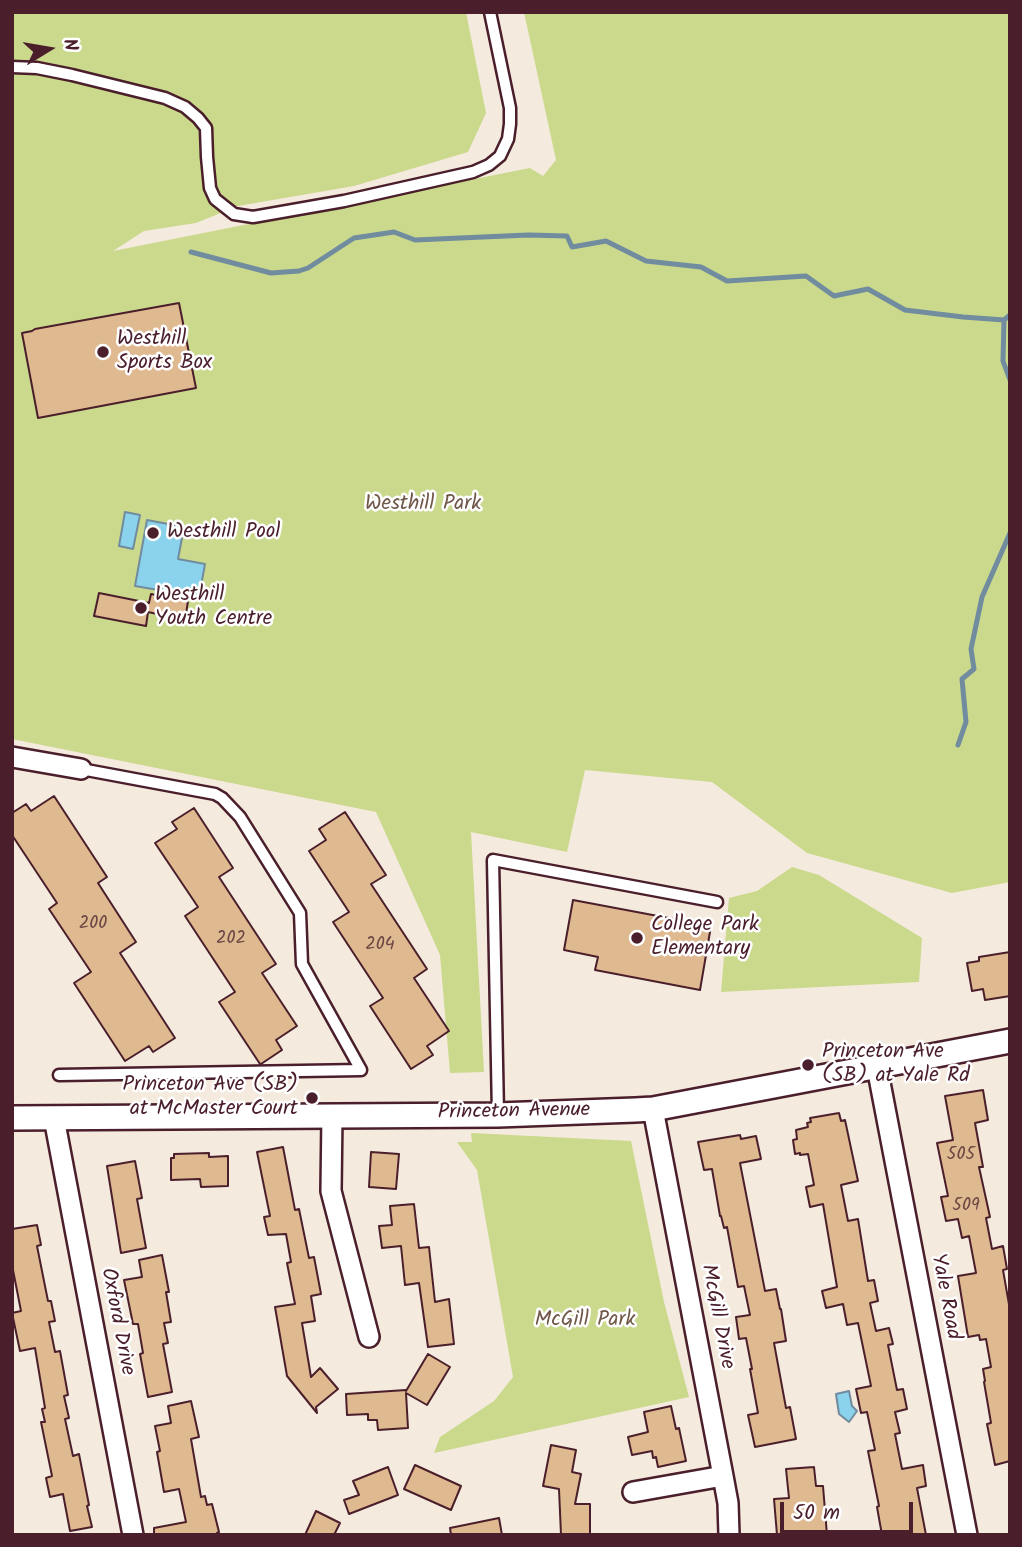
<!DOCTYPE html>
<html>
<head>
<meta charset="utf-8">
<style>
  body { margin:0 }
  #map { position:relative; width:1022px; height:1547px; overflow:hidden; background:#f5eade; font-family:Kalam,sans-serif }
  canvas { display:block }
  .frame { position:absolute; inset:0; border:14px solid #4a1f2b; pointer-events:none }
  .north { position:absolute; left:14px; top:14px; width:70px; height:70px; -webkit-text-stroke:5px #fff; paint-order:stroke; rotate:79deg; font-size:19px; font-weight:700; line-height:28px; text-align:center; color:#4a1f2b }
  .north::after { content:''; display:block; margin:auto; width:24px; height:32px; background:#4a1f2b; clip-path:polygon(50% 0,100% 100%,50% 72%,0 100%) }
  .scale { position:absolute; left:780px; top:1502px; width:133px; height:32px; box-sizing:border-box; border:4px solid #4a1f2b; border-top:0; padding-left:9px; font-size:21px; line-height:24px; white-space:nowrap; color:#4a1f2b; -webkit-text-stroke:5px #fff; paint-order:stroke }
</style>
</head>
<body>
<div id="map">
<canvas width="1022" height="1547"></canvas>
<div class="frame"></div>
<div class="north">N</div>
<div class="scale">50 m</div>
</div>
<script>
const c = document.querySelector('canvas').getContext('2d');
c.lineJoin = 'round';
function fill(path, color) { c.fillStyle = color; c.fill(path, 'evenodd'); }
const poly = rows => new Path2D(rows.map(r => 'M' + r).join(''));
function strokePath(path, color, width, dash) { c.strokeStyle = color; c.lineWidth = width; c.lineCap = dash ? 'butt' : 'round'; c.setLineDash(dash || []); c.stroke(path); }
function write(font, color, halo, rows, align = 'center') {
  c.font = font + ' Kalam,sans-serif'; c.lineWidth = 5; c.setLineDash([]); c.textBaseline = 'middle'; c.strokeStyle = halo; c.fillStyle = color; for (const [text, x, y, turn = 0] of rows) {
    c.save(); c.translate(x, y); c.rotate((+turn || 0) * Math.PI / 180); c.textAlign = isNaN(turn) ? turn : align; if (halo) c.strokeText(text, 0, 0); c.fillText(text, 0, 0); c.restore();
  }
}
const green = poly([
  [12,12,466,12,486,113,468,152,354,186,238,206,196,223,144,231,113,251,530,168,543,176,556,160,524,12,1010,12,1010,882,952,893,807,853,712,782,585,770,567,852,471,832,484,1072,450,1073,440,955,376,812,12,739],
  [792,867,819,875,922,938,919,982,721,992,729,898,757,891],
  [471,1133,631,1141,664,1302,689,1397,434,1453,440,1437,494,1401,513,1377,477,1170,457,1142,472,1142]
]);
const water = poly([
  [125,512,140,515,133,549,119,546,125,512],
  [147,520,184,527,178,559,205,564,199,597,135,586,147,520],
  [849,1391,852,1406,857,1411,849,1422,839,1414,836,1394,849,1391]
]);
const stream = poly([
  [191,252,271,273,299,271,308,268,354,238,394,232,415,240,528,235,567,236,572,247,606,241,646,261,701,267,727,281,806,276,834,296,868,289,905,310,963,317,1004,320],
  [1010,315,1004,320,1003,361,1010,380],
  [958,745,966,722,962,679,974,669,971,649,982,597,1010,533]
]);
const building = poly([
  [179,303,196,388,38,418,22,333,32,331,35,329,179,303],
  [99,593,149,603,151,594,188,601,185,620,148,612,146,626,94,616,99,593],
  [54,796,107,877,98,883,136,942,120,953,175,1038,153,1052,149,1046,125,1061,74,983,91,972,49,909,57,903,12,835,12,813,26,804,31,811,54,796],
  [194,808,233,868,219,877,276,964,262,973,297,1026,276,1040,282,1050,261,1064,260,1064,219,1002,235,992,185,916,198,907,155,843,177,829,172,822,194,808],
  [345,812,386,875,371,884,427,969,414,978,449,1031,427,1046,433,1055,411,1069,370,1006,383,998,333,922,349,912,309,851,326,840,319,829,345,812],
  [573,900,711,926,700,990,595,970,598,957,564,950,573,900],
  [1010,952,1010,996,985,1000,983,989,972,991,967,963,979,961,979,957,1010,952],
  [983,1090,988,1120,975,1123,983,1167,979,1167,990,1217,986,1218,992,1249,1003,1246,1007,1269,1003,1270,1010,1310,1010,1461,995,1465,987,1424,991,1423,984,1382,985,1381,983,1369,991,1367,986,1339,980,1340,979,1335,968,1337,958,1276,976,1273,969,1236,962,1238,958,1219,946,1221,941,1197,948,1196,937,1143,953,1140,945,1096,983,1090],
  [839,1113,841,1121,845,1120,858,1181,841,1185,848,1221,858,1219,868,1281,874,1280,878,1301,870,1303,876,1331,889,1328,893,1344,888,1345,897,1390,903,1389,907,1409,895,1412,900,1433,895,1434,902,1469,923,1465,926,1486,917,1488,926,1535,882,1535,877,1507,879,1506,868,1451,875,1450,867,1412,861,1413,856,1389,871,1386,858,1323,847,1325,843,1304,826,1308,822,1291,837,1287,823,1204,810,1207,806,1187,814,1185,808,1154,800,1155,800,1153,795,1154,793,1140,797,1139,796,1130,808,1127,807,1123,811,1122,810,1118,839,1113],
  [740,1135,741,1139,756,1136,761,1159,740,1163,765,1291,776,1289,780,1309,781,1309,786,1341,774,1343,786,1408,790,1407,796,1439,755,1447,748,1415,758,1413,750,1369,752,1369,746,1338,739,1339,736,1317,750,1315,744,1286,738,1287,727,1227,724,1228,721,1216,720,1216,712,1169,704,1170,698,1142,740,1135],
  [283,1147,295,1210,299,1209,309,1258,314,1257,321,1294,311,1296,315,1321,302,1323,311,1377,320,1368,338,1389,316,1407,317,1413,287,1376,275,1307,295,1304,287,1263,291,1262,286,1234,268,1235,264,1217,270,1216,257,1152,283,1147],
  [371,1152,399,1154,396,1189,369,1187,371,1152],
  [209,1153,209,1157,228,1156,228,1186,201,1187,200,1179,171,1180,171,1158,174,1158,174,1154,209,1153],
  [135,1161,142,1198,137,1199,146,1248,121,1253,107,1166,135,1161],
  [414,1204,419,1248,429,1247,435,1302,449,1299,454,1344,428,1347,419,1283,405,1285,401,1246,382,1248,379,1226,392,1225,390,1206,414,1204],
  [37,1225,41,1245,37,1246,48,1301,51,1301,55,1321,49,1322,55,1352,60,1351,68,1395,64,1396,69,1418,65,1419,73,1456,79,1454,89,1505,87,1506,92,1527,70,1531,63,1494,50,1497,46,1478,52,1476,41,1422,45,1422,42,1409,45,1408,35,1348,20,1351,12,1313,21,1311,12,1265,12,1229,37,1225],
  [162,1255,169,1292,166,1292,171,1322,164,1323,168,1343,163,1344,172,1392,148,1397,140,1354,143,1353,138,1324,133,1324,124,1280,142,1277,139,1260,162,1255],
  [428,1354,450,1367,427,1405,406,1393,408,1428,378,1430,377,1420,368,1420,368,1414,347,1415,346,1394,406,1390,406,1391,428,1354],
  [191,1401,199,1437,191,1439,201,1497,205,1496,207,1505,212,1504,219,1532,217,1533,218,1535,154,1535,154,1528,186,1522,179,1489,164,1492,157,1452,160,1451,155,1426,171,1423,168,1406,191,1401],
  [671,1406,676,1429,679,1428,686,1461,658,1467,656,1457,653,1458,652,1451,632,1455,628,1437,648,1432,644,1412,671,1406],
  [551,1445,576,1450,572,1472,581,1474,575,1504,590,1504,590,1535,561,1535,559,1489,543,1486,551,1445],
  [415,1465,461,1486,451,1510,404,1489,415,1465],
  [388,1467,398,1495,349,1514,344,1500,359,1495,353,1481,388,1467],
  [814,1467,816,1486,823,1486,827,1535,777,1535,774,1499,789,1498,786,1469,814,1467],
  [316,1511,340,1523,334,1535,305,1535,316,1511],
  [499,1518,502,1535,451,1535,450,1528,499,1518]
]);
const service = poly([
  [12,67,37,68,72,75,165,98,185,107,198,118,206,128,207,157,210,188,215,199,234,214,253,217,344,201,473,172,489,165,500,156,508,139,510,124,510,108,490,12],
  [59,1075,361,1070,302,964,300,913,240,817,222,798,215,794,81,769],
  [498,1114,493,860,717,902]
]);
const minor = poly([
  [12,757,81,769],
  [877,1067,967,1535],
  [653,1109,723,1476,728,1503,729,1535],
  [332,1115,331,1191,369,1337],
  [54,1118,133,1535],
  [633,1492,723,1476]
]);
const tertiary = poly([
  [12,1118,498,1115,635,1110,653,1109,1010,1041]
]);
const markers = [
  [103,352,7,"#4a1f2b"],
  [153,533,7,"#4a1f2b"],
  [141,608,7,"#4a1f2b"],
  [637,938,7,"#4a1f2b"],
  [808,1065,7,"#4a1f2b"],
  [312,1098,7,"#4a1f2b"]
];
const numberNames = [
  ["200",93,925],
  ["202",231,940],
  ["204",380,946],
  ["505",961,1156],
  ["509",966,1207]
];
const poiNames = [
  ["Westhill",117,340],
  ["Sports Box",117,364],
  ["Westhill Pool",167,533],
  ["Westhill",155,596],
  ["Youth Centre",155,620],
  ["College Park",651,926],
  ["Elementary",651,950],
  ["Princeton Ave",822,1053],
  ["(SB) at Yale Rd",822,1077],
  ["Princeton Ave (SB)",298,1086,"right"],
  ["at McMaster Court",298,1110,"right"]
];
const parkNames = [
  ["Westhill Park",423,505],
  ["McGill Park",585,1321]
];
const streetNames = [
  ["Princeton Avenue",514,1113,-1],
  ["Yale Road",944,1297,79],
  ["McGill Drive",716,1317,79],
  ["Oxford Drive",116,1322,79]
];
fill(green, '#cad98c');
fill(water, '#8bd3ec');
strokePath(water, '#718b9f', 2);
strokePath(stream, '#718b9f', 5);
fill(building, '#dfb990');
strokePath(building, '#4a1f2b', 2);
strokePath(service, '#4a1f2b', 15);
strokePath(minor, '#4a1f2b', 24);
strokePath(tertiary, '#4a1f2b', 28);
strokePath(service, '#fff', 10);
strokePath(minor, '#fff', 19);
strokePath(tertiary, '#fff', 23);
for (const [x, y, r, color] of markers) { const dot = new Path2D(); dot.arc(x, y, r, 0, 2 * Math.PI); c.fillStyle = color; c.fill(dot); strokePath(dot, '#fff', 2.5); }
write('18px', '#6f4644', null, numberNames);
write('21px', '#4a1f2b', '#fff', poiNames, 'left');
write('21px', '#705748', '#fff', parkNames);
write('21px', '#4a1f2b', '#fff', streetNames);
</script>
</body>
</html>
